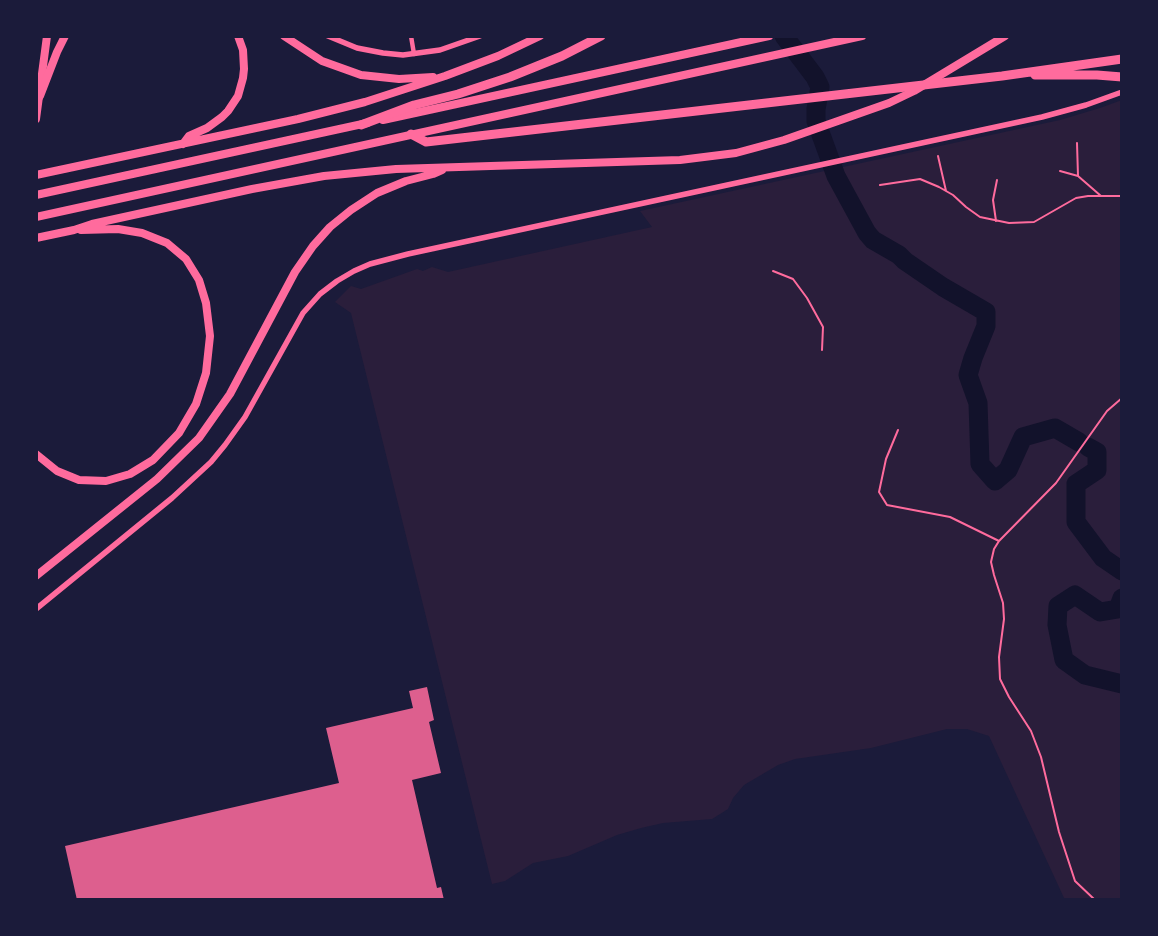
<!DOCTYPE html>
<html>
<head>
<meta charset="utf-8">
<style>
  body { margin:0 }
  #map { position:relative; width:1158px; height:936px; overflow:hidden; background:#1b1b3a; font-family:"Source Sans 3",sans-serif }
  canvas { display:block }
  .frame { position:absolute; inset:0; border:38px solid #1b1b3a; pointer-events:none }
</style>
</head>
<body>
<div id="map">
<canvas width="1158" height="936"></canvas>
<div class="frame"></div>
</div>
<script>
const c = document.querySelector('canvas').getContext('2d');
c.lineJoin = 'round';
function fill(path, color) { c.fillStyle = color; c.fill(path, 'evenodd'); }
const poly = rows => new Path2D(rows.map(r => 'M' + r).join(''));
function strokePath(path, color, width, dash) { c.strokeStyle = color; c.lineWidth = width; c.lineCap = dash ? 'butt' : 'round'; c.setLineDash(dash || []); c.stroke(path); }
const green = poly([
  [1122,100,1122,900,1065,900,989,736,967,729,947,729,871,748,795,759,778,765,744,785,733,798,728,809,712,819,663,823,641,828,617,835,568,856,533,863,505,881,492,884,351,313,335,302,351,286,361,289,417,269,423,271,432,267,448,272,652,227,640,211,1060,120,1100,108]
]);
const river = poly([
  [784,36,815,77,820,87,816,109,816,121,836,176,867,233,873,240,899,255,905,261,943,287,986,312,986,326,973,358,968,375,978,403,980,464,995,481,1008,470,1023,437,1055,428,1079,442],
  [1088,447,1097,452,1097,470,1076,484,1076,522,1103,558,1122,571],
  [1122,598,1118,609,1100,612,1075,595,1058,606,1057,625,1064,660,1085,675,1122,684]
]);
const building = poly([
  [427,687,434,720,429,722,441,773,412,780,437,888,441,887,444,900,77,900,65,846,339,783,326,728,413,708,409,691]
]);
const path = poly([
  [1077,143,1078,176],
  [938,156,946,191],
  [1060,171,1078,176,1101,196],
  [880,185,920,179,939,187,953,195,966,207,980,217,1009,223,1034,222,1076,198,1088,196,1122,196],
  [996,221,993,200,997,180],
  [773,271,793,279,807,298,823,327,822,350],
  [898,430,886,459,879,492,887,505,950,517,999,541],
  [1095,900,1075,881,1059,832,1041,757,1031,731,1009,697,1000,679,999,657,1004,619,1003,603,994,575,991,562,994,549,999,541,1056,483,1107,411,1122,398]
]);
const minor = poly([
  [411,36,414,54]
]);
const tertiary = poly([
  [328,36,357,48,383,53,403,55,440,50,480,36],
  [36,609,172,498,211,462,225,445,245,417,303,313,320,294,337,281,354,271,370,264,408,254,1042,117,1086,105,1122,92]
]);
const primary = poly([
  [36,119,47,36]
]);
const trunk = poly([
  [284,36,322,61,361,75,399,79,433,77],
  [40,96,57,52,65,36],
  [383,120,769,36],
  [183,144,189,136,207,128,222,117,228,111,238,96,243,78,244,69,243,50,238,36],
  [36,175,298,119,365,102,445,76,498,56,540,36],
  [36,195,367,123],
  [36,217,862,36],
  [36,238,74,230,92,224,252,189,324,176,396,169,680,160,736,153,784,140,889,103,914,91,1005,36],
  [36,454,57,471,79,480,106,481,130,474,153,460,179,433,196,404,206,373,210,336,206,303,199,280,186,259,167,243,142,233,118,229,81,230],
  [36,576,157,479,199,438,230,394,295,272,313,246,330,227,351,210,377,193,406,181,433,174,442,170]
]);
const motorway = poly([
  [1035,75,1097,75,1122,77],
  [361,125,414,105,458,94,510,77,562,56,601,36],
  [411,134,426,142,1002,76,1122,59]
]);
fill(green, '#2a1e3b');
strokePath(river, '#12122b', 19);
fill(building, '#dd5f8e');
strokePath(path, '#ff6b9d', 2);
strokePath(minor, '#ff6b9d', 4.5);
strokePath(tertiary, '#ff6b9d', 5.5);
strokePath(primary, '#ff6b9d', 8);
strokePath(trunk, '#ff6b9d', 8);
strokePath(motorway, '#ff6b9d', 9);
</script>
</body>
</html>
